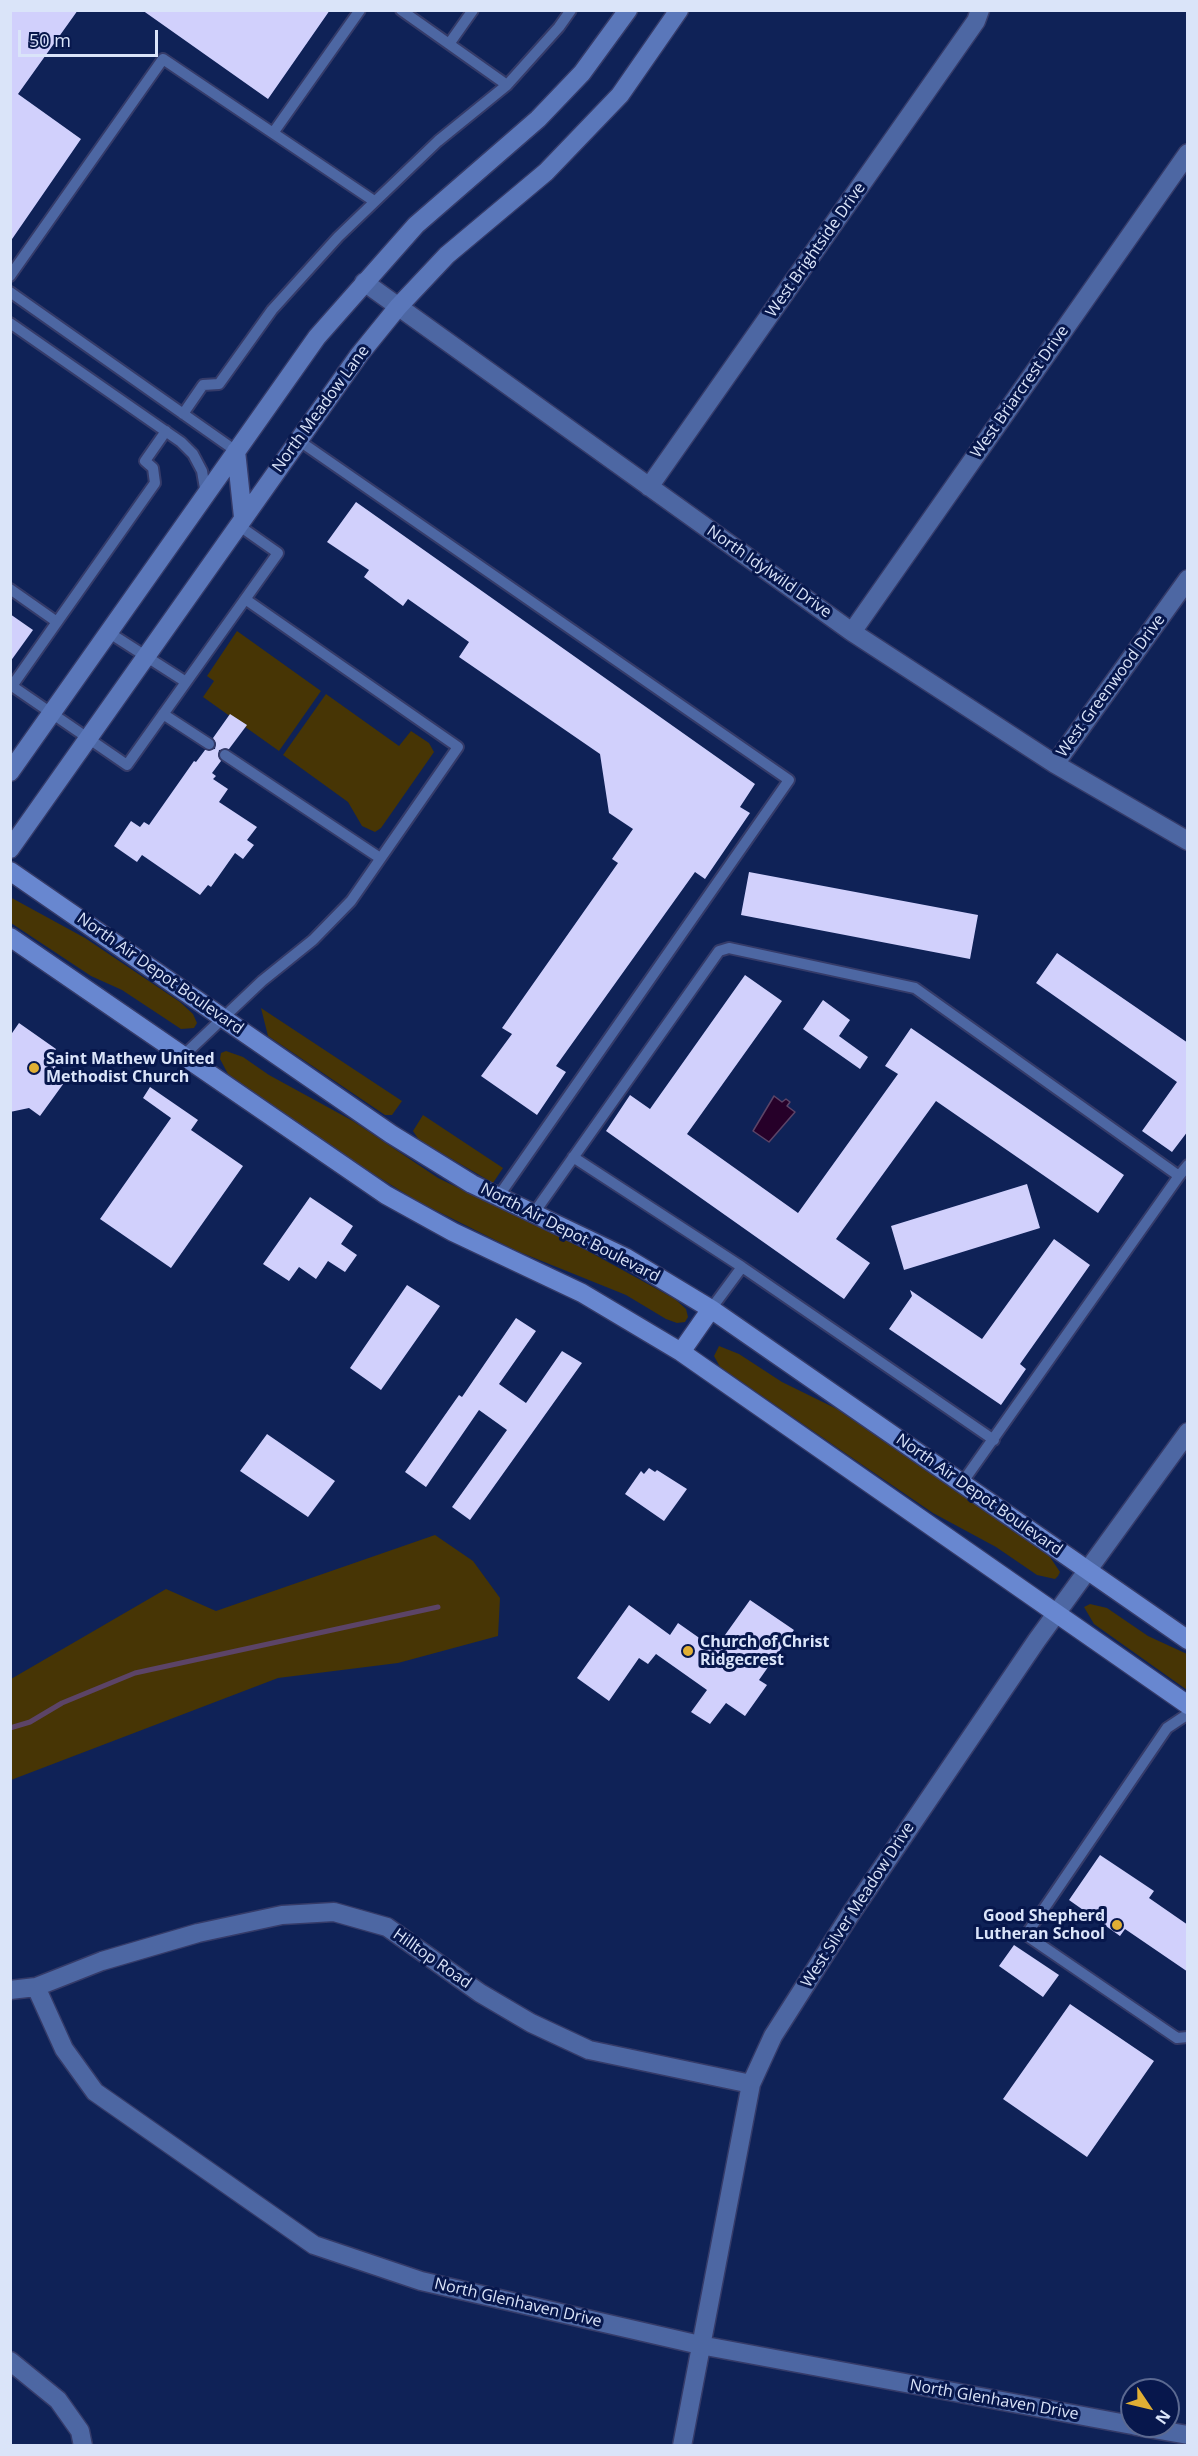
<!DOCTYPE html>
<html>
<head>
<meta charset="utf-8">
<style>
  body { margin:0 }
  #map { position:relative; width:1198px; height:2456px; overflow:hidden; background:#0f2257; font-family:"Open Sans",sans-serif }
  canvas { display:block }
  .frame { position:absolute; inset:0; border:12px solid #dae4f9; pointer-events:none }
  .north { position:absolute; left:1120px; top:2378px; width:60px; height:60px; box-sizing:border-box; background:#07174c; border:2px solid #5b6991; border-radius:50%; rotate:125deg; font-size:16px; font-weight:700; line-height:24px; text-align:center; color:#dae4f9 }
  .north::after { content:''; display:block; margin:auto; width:21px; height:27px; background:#e1af34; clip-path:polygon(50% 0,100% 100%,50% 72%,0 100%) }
  .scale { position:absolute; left:18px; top:30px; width:140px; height:27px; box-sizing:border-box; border:3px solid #dae4f9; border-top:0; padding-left:8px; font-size:18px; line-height:21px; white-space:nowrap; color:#dae4f9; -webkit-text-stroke:4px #07174c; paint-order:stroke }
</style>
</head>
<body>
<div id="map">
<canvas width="1198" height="2456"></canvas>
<div class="frame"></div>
<div class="north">N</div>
<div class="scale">50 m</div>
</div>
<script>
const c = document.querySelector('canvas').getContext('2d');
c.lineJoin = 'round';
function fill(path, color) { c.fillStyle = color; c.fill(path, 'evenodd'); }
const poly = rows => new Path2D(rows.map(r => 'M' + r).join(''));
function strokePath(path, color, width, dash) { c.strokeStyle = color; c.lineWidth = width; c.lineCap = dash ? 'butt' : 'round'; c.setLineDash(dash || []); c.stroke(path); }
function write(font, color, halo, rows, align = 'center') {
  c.font = font + ' "Open Sans",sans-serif'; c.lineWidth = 6; c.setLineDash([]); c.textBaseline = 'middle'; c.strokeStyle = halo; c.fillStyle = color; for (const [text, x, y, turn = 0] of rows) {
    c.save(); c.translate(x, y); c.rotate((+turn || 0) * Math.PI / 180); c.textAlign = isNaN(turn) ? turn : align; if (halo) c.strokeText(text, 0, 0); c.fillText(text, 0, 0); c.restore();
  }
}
const green = poly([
  [237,631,321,691,279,751,203,697,214,681,207,676],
  [326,694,399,746,411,731,429,743,434,752,381,828,375,832,362,826,348,802,283,755],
  [10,897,85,938,180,1002,193,1014,197,1023,194,1028,181,1029,122,990,91,976,11,923],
  [261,1008,402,1101,392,1115,385,1115,268,1036],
  [226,1051,243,1057,269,1075,353,1121,438,1178,588,1251,675,1299,686,1309,688,1317,685,1322,677,1323,666,1319,626,1295,517,1251,417,1201,359,1165,228,1074,220,1059,221,1053],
  [423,1115,503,1168,493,1183,419,1140,413,1131],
  [719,1346,739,1354,782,1382,837,1409,901,1453,1048,1554,1060,1572,1058,1576,1055,1579,1037,1575,996,1547,933,1513,861,1464,720,1367,714,1356],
  [435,1535,473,1561,500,1598,498,1636,398,1663,278,1678,11,1780,11,1679,166,1589,216,1611],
  [1090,1604,1107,1608,1148,1636,1187,1654,1187,1690,1094,1624,1084,1607]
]);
const water = poly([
  [774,1096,782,1102,786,1099,790,1102,787,1106,795,1112,769,1142,753,1131,774,1096]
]);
const stream = poly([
  [10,1728,30,1722,62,1703,135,1673,438,1607]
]);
const building = poly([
  [10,10,78,10,18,94,81,139,10,242],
  [142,10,330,10,268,99],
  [356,502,755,784,740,807,750,813,705,879,695,872,556,1066,566,1072,537,1115,481,1076,512,1034,502,1028,618,863,612,859,633,829,609,813,600,754,459,657,469,642,408,599,403,606,364,577,369,570,327,542],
  [10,614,33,630,10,662],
  [230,714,247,725,229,749,219,750,218,755,221,761,212,773,216,776,213,779,228,789,219,802,257,827,247,840,254,845,243,859,235,853,211,887,208,885,200,895,142,855,137,862,114,846,131,821,140,827,144,822,149,825,194,761,196,762,205,750,215,749,216,744,213,738],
  [749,872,978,915,970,959,741,915],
  [1057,953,1188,1043,1188,1131,1172,1152,1142,1131,1177,1082,1036,983],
  [745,975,782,1001,687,1134,798,1213,898,1074,885,1066,911,1028,1124,1175,1098,1213,936,1101,836,1239,870,1263,844,1299,606,1131,630,1095,650,1109],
  [823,1000,850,1020,839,1036,868,1057,860,1069,803,1029],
  [19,1023,56,1049,48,1061,69,1076,40,1116,29,1108,10,1112,10,1036],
  [150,1087,198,1120,191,1130,243,1166,171,1268,100,1219,171,1118,143,1098],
  [1027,1184,1040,1228,904,1270,891,1226],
  [310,1197,353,1226,341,1244,357,1255,345,1272,328,1261,316,1279,299,1267,289,1281,263,1264],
  [1054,1239,1090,1265,1020,1364,1026,1369,1001,1405,889,1329,912,1296,910,1290,982,1339],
  [407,1285,440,1306,381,1390,350,1368],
  [516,1318,536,1331,499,1384,526,1403,562,1351,582,1363,470,1520,452,1507,507,1430,479,1410,426,1487,405,1472,459,1395,462,1397],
  [267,1434,335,1481,308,1517,240,1471],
  [649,1468,655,1472,657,1470,687,1489,664,1521,625,1494,641,1471,644,1474],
  [750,1600,794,1630,759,1680,767,1685,745,1716,726,1703,710,1724,691,1712,707,1690,656,1654,648,1664,639,1658,609,1701,577,1678,629,1605,670,1635,678,1623,715,1649],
  [1100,1855,1154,1891,1149,1898,1188,1925,1188,1972,1125,1929,1120,1936,1069,1900],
  [1014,1945,1059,1975,1043,1997,999,1966],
  [1070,2004,1154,2061,1087,2157,1003,2099]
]);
const lane = poly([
  [401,10,507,85],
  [449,44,473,10],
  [273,133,360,10],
  [10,276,163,59,374,201],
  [10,292,236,451],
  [10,323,181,442,193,454,202,471,206,494],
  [183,414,203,385,219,384,272,310,338,237,438,141,507,85,559,27,571,10],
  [298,440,789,780,498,1197],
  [10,589,57,622,155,483,153,468,145,461,166,431],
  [57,622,12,686,127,765,278,553,238,525],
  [108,632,186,682],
  [163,714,209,744],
  [225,755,380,858],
  [183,1056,262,981,313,940,351,901,458,747,245,599],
  [573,1157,742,1267,994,1440],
  [1179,1176,1188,1165],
  [534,1213,719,951,729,948,915,988,1179,1176,962,1483],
  [711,1309,742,1267],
  [1188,1714,1167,1728,1026,1935,1177,2038,1188,2037]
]);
const street = poly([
  [364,282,852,632,1055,764,1188,841],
  [649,487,976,21,980,10],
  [852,632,1188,153],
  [1055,764,1188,579],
  [36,1987,102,1961,198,1933,282,1915,334,1912,387,1927,480,1993,531,2023,589,2050,751,2084],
  [10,1990,36,1987,64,2049,95,2092,314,2245,421,2281,700,2345,1132,2425],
  [10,2361,58,2400,80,2431,83,2446],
  [1136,2426,1188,2435],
  [682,2446,751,2084,773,2036,850,1915,1037,1640,1188,1432]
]);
const secondary = poly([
  [236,451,243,517],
  [10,772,317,337,416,225,538,119,582,73,628,10],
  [10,849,359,355,398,307,447,255,546,172,620,95,679,10]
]);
const primary = poly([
  [10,871,391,1134,472,1184,625,1257,711,1309,1188,1640],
  [10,937,386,1195,453,1232,582,1293,681,1352,1188,1705],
  [681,1352,711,1309]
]);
const markers = [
  [34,1068,6,"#e1af34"],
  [688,1651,6,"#e1af34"],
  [1117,1925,6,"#e1af34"]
];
const streetNames = [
  ["West Brightside Drive",816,250,-55],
  ["West Briarcrest Drive",1020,392,-55],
  ["North Meadow Lane",321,409,-54],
  ["North Idylwild Drive",769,572,35],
  ["West Greenwood Drive",1111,686,-54],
  ["North Air Depot Boulevard",160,974,35],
  ["North Air Depot Boulevard",570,1233,27],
  ["North Air Depot Boulevard",979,1495,35],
  ["West Silver Meadow Drive",858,1905,-57],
  ["Hilltop Road",432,1959,35],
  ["North Glenhaven Drive",518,2303,13],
  ["North Glenhaven Drive",994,2400,10]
];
const poiNames = [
  ["Saint Mathew United",46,1059],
  ["Methodist Church",46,1077],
  ["Church of Christ",700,1642],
  ["Ridgecrest",700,1660],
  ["Good Shepherd",1105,1916,"right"],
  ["Lutheran School",1105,1934,"right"]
];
fill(green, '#473505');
fill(water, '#260029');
strokePath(water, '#5c4467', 1.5);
strokePath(stream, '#5c4467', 5);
fill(building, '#d1d0fc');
strokePath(lane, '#353b69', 14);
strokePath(street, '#353b69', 21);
strokePath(secondary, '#353b69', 21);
strokePath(primary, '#353b69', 21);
strokePath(lane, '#4d67a3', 10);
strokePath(street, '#4d67a3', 18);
strokePath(secondary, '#5a77ba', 18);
strokePath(primary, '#6887d0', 18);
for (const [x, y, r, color] of markers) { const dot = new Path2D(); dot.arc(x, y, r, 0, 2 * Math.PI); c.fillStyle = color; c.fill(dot); strokePath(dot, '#07174c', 2); }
write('16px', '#dae4f9', '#07174c', streetNames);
write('bold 16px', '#dae4f9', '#07174c', poiNames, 'left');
</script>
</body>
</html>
